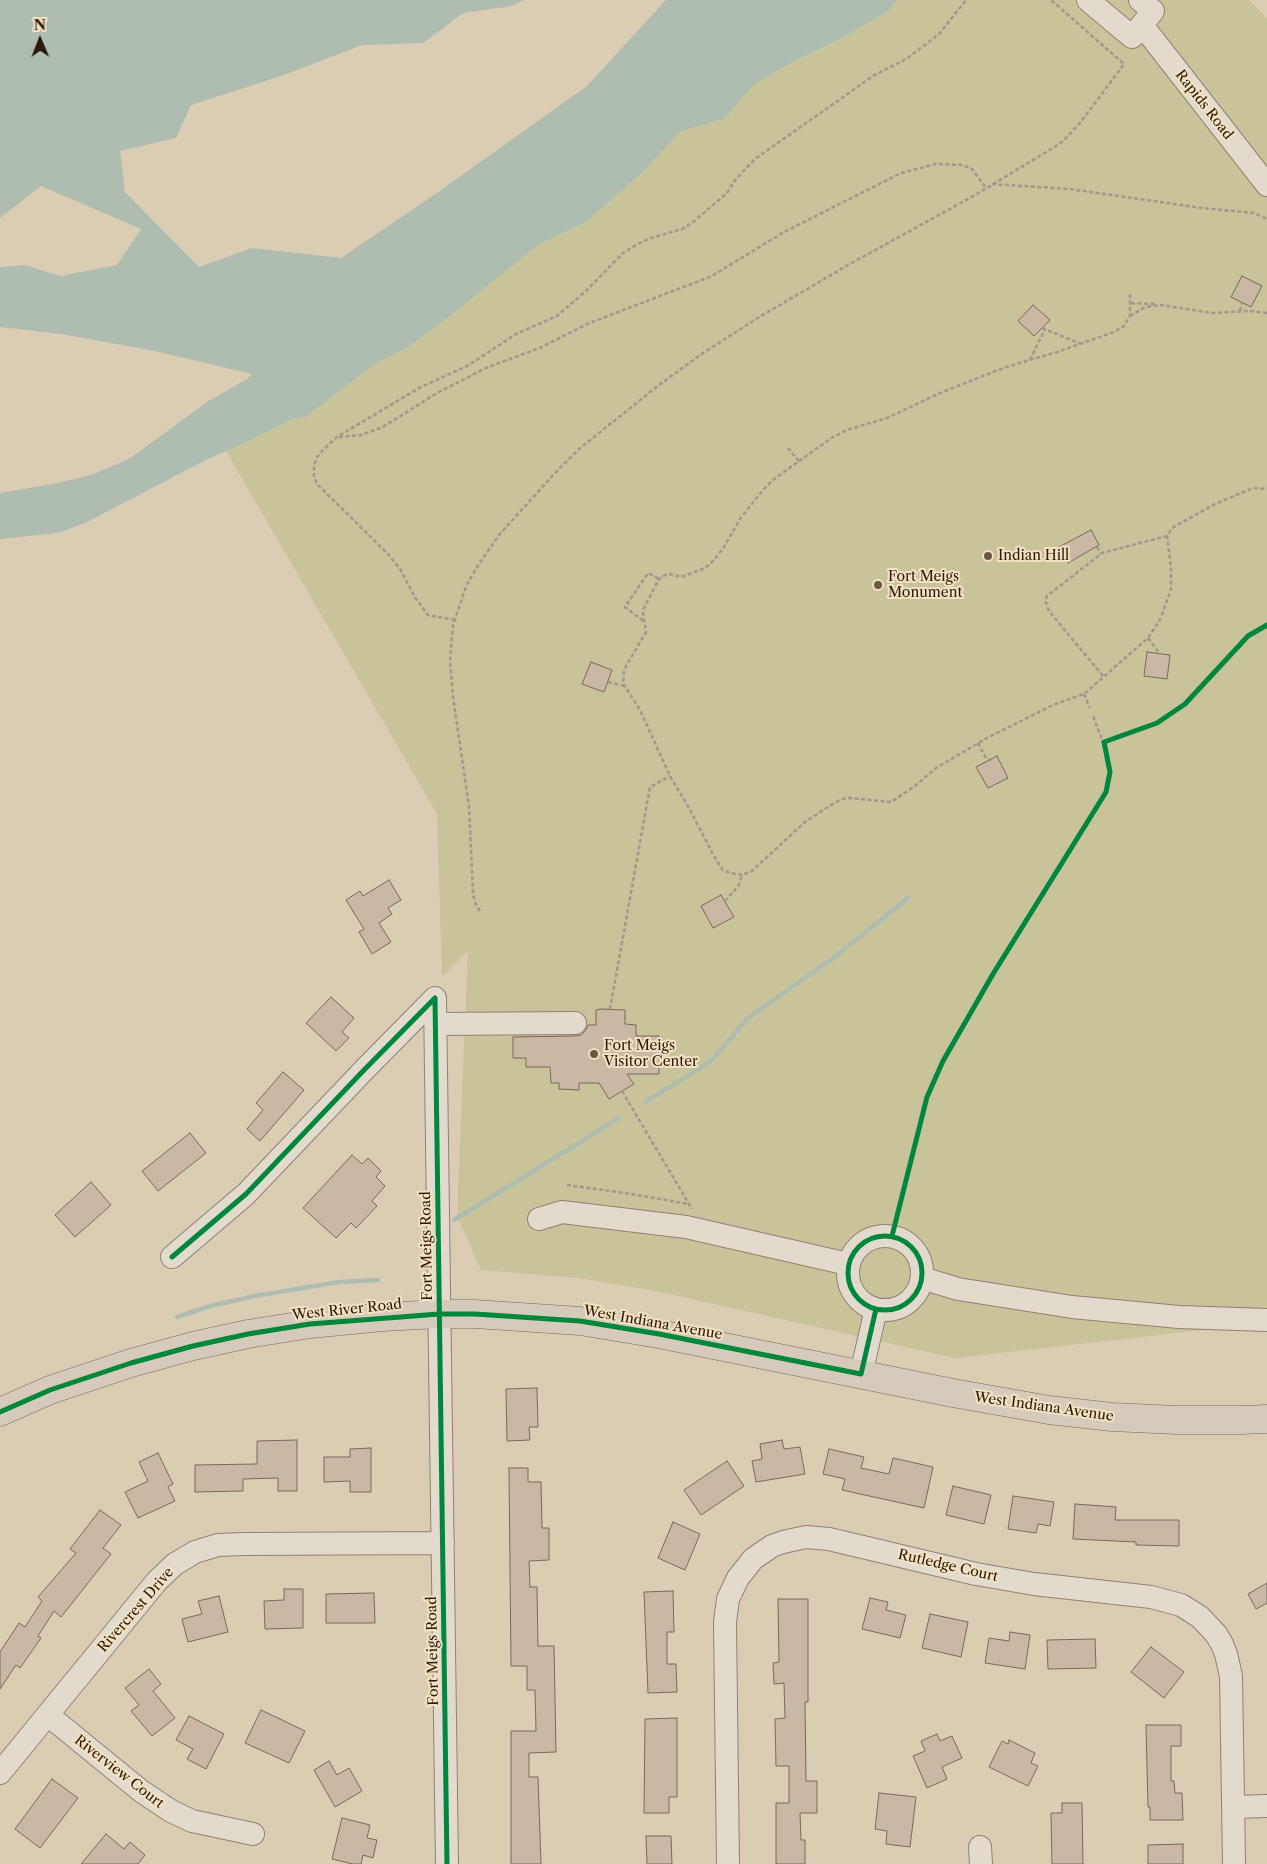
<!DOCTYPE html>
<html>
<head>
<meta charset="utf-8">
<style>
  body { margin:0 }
  #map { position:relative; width:1267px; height:1864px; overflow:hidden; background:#dbcdb3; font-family:"Libre Caslon Text",serif }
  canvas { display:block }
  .north { position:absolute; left:15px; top:15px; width:50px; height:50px; -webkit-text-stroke:4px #f2e2c3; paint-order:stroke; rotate:359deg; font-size:14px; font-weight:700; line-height:20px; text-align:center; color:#2f1909 }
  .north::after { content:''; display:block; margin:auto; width:18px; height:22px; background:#2f1909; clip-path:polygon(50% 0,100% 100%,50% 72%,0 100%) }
</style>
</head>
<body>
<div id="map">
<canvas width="1267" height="1864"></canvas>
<div class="north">N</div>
</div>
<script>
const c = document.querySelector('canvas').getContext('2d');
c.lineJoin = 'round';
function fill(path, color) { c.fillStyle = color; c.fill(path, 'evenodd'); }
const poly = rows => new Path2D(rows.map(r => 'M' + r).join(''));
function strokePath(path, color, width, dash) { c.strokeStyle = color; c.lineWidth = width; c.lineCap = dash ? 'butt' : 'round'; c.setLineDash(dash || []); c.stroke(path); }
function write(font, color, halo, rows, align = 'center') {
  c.font = font + ' "Libre Caslon Text",serif'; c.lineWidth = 4; c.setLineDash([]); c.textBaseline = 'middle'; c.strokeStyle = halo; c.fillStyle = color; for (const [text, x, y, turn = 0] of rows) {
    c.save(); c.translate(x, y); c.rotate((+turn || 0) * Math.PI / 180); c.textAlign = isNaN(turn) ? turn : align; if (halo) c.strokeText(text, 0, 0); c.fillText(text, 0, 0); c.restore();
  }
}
const green = poly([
  [897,0,1249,0,1267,18,1267,1323,955,1358,656,1291,579,1278,481,1270,457,1216,468,951,442,977,437,814,226,451,292,419,306,417,375,364,407,348,444,321,538,245,586,222,641,174,681,131,724,119,755,84,795,61,842,38,889,11]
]);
const water = poly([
  [0,0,524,0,512,6,463,13,423,43,362,45,281,76,191,105,176,138,120,151,125,192,199,267,252,248,341,258,431,197,587,86,666,0,897,0,889,11,842,38,795,61,755,84,724,119,681,131,641,174,586,222,538,245,444,321,407,348,375,364,306,417,292,419,246,442,206,460,87,522,58,533,0,539,0,493,53,484,91,475,129,459,207,402,247,379,252,374,155,351,61,334,0,327,0,267,25,265,60,276,117,265,141,229,41,186,0,218]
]);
const stream = poly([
  [645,1102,710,1062,748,1018,832,959,909,897],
  [454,1220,619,1118],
  [177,1317,210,1306,255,1296,339,1282,378,1280]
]);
const building = poly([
  [1242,276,1262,286,1251,307,1231,297,1242,276],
  [1033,305,1050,320,1034,336,1018,321,1033,305],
  [1091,530,1099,545,1068,563,1059,547,1091,530],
  [1147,652,1170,655,1167,679,1144,676,1147,652],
  [591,662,612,670,604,692,582,684,591,662],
  [997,756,1008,778,988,788,976,767,997,756],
  [389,880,401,900,388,908,392,914,379,923,391,942,372,954,359,932,364,929,346,900,360,891,363,896,389,880],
  [721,895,734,917,713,928,701,906,721,895],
  [331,997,354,1018,342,1032,349,1038,336,1051,306,1023,331,997],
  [601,1009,625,1010,625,1024,636,1025,636,1036,659,1036,659,1044,665,1044,666,1050,666,1065,659,1065,659,1074,627,1074,634,1084,609,1099,599,1083,579,1083,579,1090,559,1089,559,1083,551,1083,550,1067,526,1067,526,1058,513,1058,513,1037,575,1036,581,1035,586,1030,588,1025,596,1025,596,1010,601,1009],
  [283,1072,304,1090,260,1141,247,1129,263,1110,256,1103,283,1072],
  [190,1133,206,1153,158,1191,142,1171,190,1133],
  [352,1155,362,1164,368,1158,381,1171,376,1177,385,1186,372,1201,377,1206,356,1228,351,1223,336,1238,303,1208,352,1155],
  [91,1182,111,1205,75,1237,55,1215,91,1182],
  [537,1388,538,1427,529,1427,530,1440,507,1441,506,1389,537,1388],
  [297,1440,297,1491,278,1491,278,1478,243,1479,243,1491,195,1492,195,1465,257,1464,257,1441,297,1440],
  [782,1440,784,1449,800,1447,805,1474,756,1482,752,1461,762,1459,760,1444,782,1440],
  [371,1448,371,1492,350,1492,350,1481,324,1482,324,1457,350,1457,350,1449,371,1448],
  [829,1449,864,1457,861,1468,889,1474,893,1458,933,1467,924,1508,842,1490,845,1479,823,1474,829,1449],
  [158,1453,173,1484,168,1487,175,1501,138,1518,125,1492,148,1481,139,1462,158,1453],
  [727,1461,744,1486,701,1515,684,1490,727,1461],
  [509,1468,528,1468,528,1482,541,1482,542,1528,549,1528,549,1560,529,1561,530,1587,537,1587,538,1646,554,1646,556,1752,529,1753,529,1777,538,1777,541,1864,511,1864,511,1731,536,1731,535,1690,527,1690,527,1666,511,1666,509,1468],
  [953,1486,991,1495,984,1524,946,1515,953,1486],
  [1013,1496,1054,1502,1050,1526,1038,1524,1036,1533,1008,1529,1013,1496],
  [1075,1504,1116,1507,1115,1520,1179,1520,1179,1546,1136,1545,1136,1542,1073,1539,1075,1504],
  [100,1510,121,1525,103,1548,111,1554,61,1617,54,1611,38,1636,41,1638,20,1668,16,1665,0,1689,0,1652,19,1623,25,1627,42,1601,38,1597,76,1553,70,1549,100,1510],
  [673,1522,700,1534,685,1570,658,1558,673,1522],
  [1267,1583,1267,1603,1256,1609,1248,1594,1267,1583],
  [284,1589,303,1589,303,1628,265,1629,264,1601,284,1600,284,1589],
  [673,1591,674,1632,667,1632,667,1664,676,1664,677,1692,648,1693,644,1592,673,1591],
  [374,1593,375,1623,326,1623,326,1594,374,1593],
  [219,1596,228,1632,188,1642,182,1619,202,1614,198,1601,219,1596],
  [870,1598,888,1602,886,1610,906,1615,900,1638,862,1629,870,1598],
  [778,1599,808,1599,808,1702,805,1702,806,1781,817,1781,817,1813,800,1813,801,1840,805,1840,805,1864,776,1864,776,1803,789,1803,789,1766,776,1766,775,1719,785,1718,784,1683,774,1684,773,1663,779,1662,778,1599],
  [930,1614,968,1622,961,1657,922,1648,930,1614],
  [1010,1632,1030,1635,1025,1669,985,1663,989,1638,1009,1641,1010,1632],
  [1095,1639,1096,1668,1048,1669,1047,1640,1095,1639],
  [1151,1647,1184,1672,1164,1698,1131,1672,1151,1647],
  [149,1669,161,1684,153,1691,175,1718,152,1736,131,1711,139,1705,125,1688,149,1669],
  [261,1710,305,1731,289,1763,245,1743,261,1710],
  [189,1716,224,1734,206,1769,187,1759,193,1749,176,1740,189,1716],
  [677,1718,677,1797,669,1797,669,1813,644,1813,645,1719,677,1718],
  [1146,1725,1181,1725,1181,1746,1171,1746,1171,1781,1174,1781,1175,1793,1182,1793,1183,1820,1150,1820,1150,1807,1148,1807,1146,1725],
  [937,1734,940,1741,952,1736,962,1758,942,1767,947,1779,927,1788,913,1756,925,1751,921,1741,937,1734],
  [1009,1740,1035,1753,1031,1763,1038,1766,1028,1786,989,1767,1002,1741,1008,1744,1009,1740],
  [329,1761,337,1775,349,1768,362,1791,335,1807,314,1770,329,1761],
  [52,1779,78,1798,40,1848,15,1829,52,1779],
  [879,1793,916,1797,910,1847,886,1844,887,1831,875,1829,879,1793],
  [1062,1803,1082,1803,1083,1864,1052,1864,1051,1813,1062,1813,1062,1803],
  [342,1818,370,1825,367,1838,377,1840,373,1858,363,1855,361,1864,353,1864,332,1859,342,1818],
  [106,1834,124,1849,130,1842,145,1855,138,1864,81,1864,106,1834],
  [646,1836,671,1836,672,1864,647,1864,646,1836],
  [1183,1844,1183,1864,1148,1864,1148,1845,1183,1844]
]);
const path = poly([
  [992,184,1070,189,1202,208,1254,213,1267,219],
  [1130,294,1130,316,1124,326,1114,332,1057,352,1006,367,940,393,887,418,847,430,833,437,774,479,762,491,740,519,724,547,714,560,705,568,681,577,669,574,663,576,659,579,644,608,643,613,646,632,626,666,624,672,623,683,640,710,670,776,689,808,715,858,723,870,730,873,742,875,752,871,805,822,831,805,842,799,850,798,891,802,915,786,936,768,987,738,1053,705,1084,694,1148,638,1160,620,1171,589,1171,567,1167,536,1172,528,1215,504,1253,488,1267,489],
  [1131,303,1155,304],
  [1240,311,1242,303],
  [1130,316,1145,307,1161,305,1212,313,1250,311,1267,313],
  [1042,328,1081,344],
  [1030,360,1045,329],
  [339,437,361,435,383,427,437,393,486,368,542,347,587,324,712,276,784,232,901,173,936,164,963,165,972,169,986,188],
  [788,448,799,461],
  [1097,547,1101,554],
  [455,620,428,615,416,599,400,569,388,554,317,484,314,476,314,466,317,457,324,449,337,437,419,388,469,365,516,334,557,316,586,291,623,253,636,245,651,238,682,229,692,223,727,193,735,180,755,159,873,76,906,59,925,45,940,33,966,0],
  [643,621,625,607,648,573,659,579],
  [1148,638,1160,654],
  [1103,676,1049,611,1045,600,1047,596,1102,553,1167,536],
  [608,682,624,686],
  [1084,694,1090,708],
  [1104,742,1157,723,1185,704,1248,636,1267,625],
  [978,743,986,758,991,760],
  [725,901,739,885,742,875],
  [480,911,476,905,473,894,469,806,453,697,450,660,453,625,467,584,479,564,499,535,554,474,579,449,659,385,703,353,756,319,848,265,977,194,1061,143,1080,123,1124,64,1051,0],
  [610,1009,650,787,670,776],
  [622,1091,692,1209],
  [567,1185,625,1193,689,1204],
  [892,1236,927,1097,943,1061,993,974,1106,792,1110,772,1108,756,1093,716]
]);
const minor = poly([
  [1088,0,1132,37,1153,11,1140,0],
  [1142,25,1267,185],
  [436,1024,575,1023],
  [539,1219,562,1212,686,1227,848,1264],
  '848 1273a37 37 0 1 1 74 0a37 37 0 1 1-74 0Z',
  [172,1257,246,1194,365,1069,435,998,447,1864],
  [922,1278,958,1289,1072,1307,1179,1317,1267,1320],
  [861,1374,876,1309],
  [48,1715,141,1791,171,1811,192,1821,253,1834],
  [0,1773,157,1581,175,1564,195,1552,218,1545,243,1544,443,1543],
  [1233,1807,1267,1806],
  [980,1847,981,1864],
  [728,1864,725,1622,728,1599,738,1578,753,1559,772,1546,783,1542,806,1537,829,1539,976,1574,1034,1584,1151,1597,1181,1605,1200,1617,1216,1634,1222,1644,1226,1654,1231,1676,1234,1864]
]);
const major = poly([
  [0,1412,50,1390,131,1363,193,1346,248,1334,310,1324,383,1317,439,1314,475,1314,580,1321,659,1334,953,1393,1049,1410,1112,1417,1176,1420,1241,1420,1267,1419]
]);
const cycleway = poly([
  [892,1236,927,1097,943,1061,993,974,1106,792,1110,772,1104,742,1157,723,1185,704,1248,636,1267,625],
  '848 1273a37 37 0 1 1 74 0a37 37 0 1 1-74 0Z',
  [172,1257,246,1194,365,1069,435,998,447,1864],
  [0,1412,50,1390,131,1363,193,1346,248,1334,310,1324,439,1314,475,1314,580,1321,659,1334,861,1374,876,1309]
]);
const markers = [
  [988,556,5,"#6b5844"],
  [878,585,5,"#6b5844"],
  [594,1054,5,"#6b5844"]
];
const streetNames = [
  ["Rapids Road",1204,105,52],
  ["Fort Meigs Road",427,1246,-91],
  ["West River Road",347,1310,-6],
  ["West Indiana Avenue",653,1323,10],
  ["West Indiana Avenue",1044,1407,8],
  ["Rutledge Court",948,1566,13],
  ["Rivercrest Drive",136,1610,-49],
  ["Fort Meigs Road",433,1651,-91],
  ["Riverview Court",119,1772,38]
];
const poiNames = [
  ["Indian Hill",998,556],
  ["Fort Meigs",888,577],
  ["Monument",888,593],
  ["Fort Meigs",604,1046],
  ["Visitor Center",604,1062]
];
fill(green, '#c9c399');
fill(water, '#aebdb0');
strokePath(stream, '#aebdb0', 4.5);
fill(building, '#cab7a4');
strokePath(building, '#766b5c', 1);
strokePath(minor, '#8e8373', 24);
strokePath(major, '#766b5c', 29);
strokePath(path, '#a0998e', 2.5, [4, 2.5]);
strokePath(minor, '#e2dbcd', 22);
strokePath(major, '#d6cbba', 28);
strokePath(cycleway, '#00873e', 5);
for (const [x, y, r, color] of markers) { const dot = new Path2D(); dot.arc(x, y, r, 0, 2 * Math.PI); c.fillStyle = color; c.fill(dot); strokePath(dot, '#f2e2c3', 2); }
write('14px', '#2f1909', '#f2e2c3', streetNames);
write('14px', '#2f1909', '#f2e2c3', poiNames, 'left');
</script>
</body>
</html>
